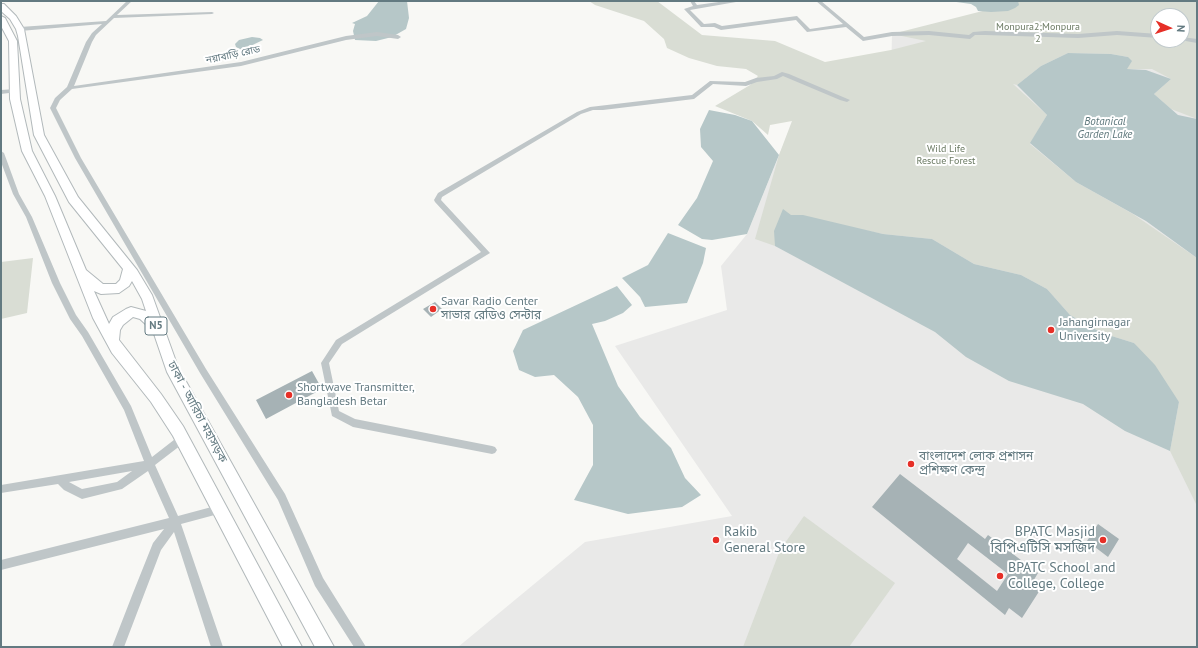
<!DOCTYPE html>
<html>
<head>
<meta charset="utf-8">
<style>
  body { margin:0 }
  #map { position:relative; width:1198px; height:648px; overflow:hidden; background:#f8f8f5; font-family:"PT Sans",sans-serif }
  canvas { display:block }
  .frame { position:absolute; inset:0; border:2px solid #637a81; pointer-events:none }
  .north { position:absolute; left:1150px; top:8px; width:40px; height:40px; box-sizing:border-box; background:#fff; border:1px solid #c1cacd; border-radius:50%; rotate:93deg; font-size:11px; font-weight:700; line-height:16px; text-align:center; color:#637a81 }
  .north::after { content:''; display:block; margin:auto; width:14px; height:18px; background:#e62f27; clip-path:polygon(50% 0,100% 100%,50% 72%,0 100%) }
</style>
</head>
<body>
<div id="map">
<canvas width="1198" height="648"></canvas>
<div class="frame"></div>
<div class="north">N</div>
</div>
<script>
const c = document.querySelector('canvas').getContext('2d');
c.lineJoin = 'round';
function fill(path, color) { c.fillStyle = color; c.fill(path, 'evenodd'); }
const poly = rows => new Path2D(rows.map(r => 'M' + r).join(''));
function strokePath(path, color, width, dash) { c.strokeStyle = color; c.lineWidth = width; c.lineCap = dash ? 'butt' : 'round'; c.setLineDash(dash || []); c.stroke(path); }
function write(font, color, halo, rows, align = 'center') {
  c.font = font + ' "PT Sans","Noto Sans Bengali",sans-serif'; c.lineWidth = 4; c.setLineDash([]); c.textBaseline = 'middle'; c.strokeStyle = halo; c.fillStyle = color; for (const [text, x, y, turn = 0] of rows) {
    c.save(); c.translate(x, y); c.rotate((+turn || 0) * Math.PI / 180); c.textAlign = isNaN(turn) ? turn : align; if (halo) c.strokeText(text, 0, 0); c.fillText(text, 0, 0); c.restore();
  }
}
const built = poly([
  [1197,1,1197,647,458,647,585,542,732,516,615,346,727,310,721,266,747,234,793,121,891,76,892,34],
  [1158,16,1182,16,1182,40,1158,40]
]);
const green = poly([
  [589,1,657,1,702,35,775,41,825,62,891,50,926,41,892,34,1022,1,1197,1,1197,119,1171,109,1154,94,1171,79,1152,69,1126,69,1128,57,1111,54,1068,53,1041,66,1017,85,1013,84,1047,115,1030,144,1076,182,1133,214,1197,258,1197,506,1170,451,1179,402,1134,343,1102,333,1070,315,1047,289,1021,275,974,264,932,239,883,234,791,215,775,246,755,239,779,155,792,121,770,125,768,135,752,121,715,106,750,85,758,76,746,69,717,66,689,58,667,48,664,39,644,21,595,5],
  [1158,16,1182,16,1182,40,1158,40],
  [33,258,27,313,1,319,1,262],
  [804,516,895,583,849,647,743,647,780,550]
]);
const water = poly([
  [379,1,407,1,409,18,406,29,392,37,376,41,355,40,353,31,355,24,352,23,367,16],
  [949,1,1018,1,1019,5,1015,8,1008,11,991,12,978,11,976,7,971,4],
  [252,37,260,38,263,40,242,50,236,47,235,44,239,40],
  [1068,53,1111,54,1128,57,1132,61,1127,69,1146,70,1171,79,1154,94,1178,115,1197,119,1197,258,1146,221,1076,182,1030,143,1047,115,1017,85,1041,66],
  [709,110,735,115,752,121,779,155,747,234,712,240,702,239,678,225,697,198,713,161,701,147,700,129],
  [783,209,791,215,803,215,883,234,932,239,974,264,1021,275,1047,289,1070,315,1102,333,1134,343,1155,365,1179,402,1170,451,1125,431,1083,404,1009,381,966,357,935,332,775,246,774,231],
  [668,233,706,248,703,263,687,303,645,307,640,297,622,278,648,265],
  [617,286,632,305,623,313,605,321,592,324,618,386,640,417,671,448,685,478,701,495,682,507,628,514,574,500,593,465,593,425,578,397,554,375,535,377,519,370,513,351,523,330]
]);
const building = poly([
  [435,302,442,309,431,317,423,309],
  [312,371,322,389,266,419,256,400],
  [900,474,985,539,988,535,1038,573,1032,583,1040,590,1022,618,1009,608,1005,615,872,507],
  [968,543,1008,574,997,591,957,559],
  [1098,524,1119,539,1108,557,1087,541]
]);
const minor = poly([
  [127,1,132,1,117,15,212,12,214,13,212,14,114,18,96,35,92,42,74,86,241,62,346,36,377,32,398,35,401,37,398,39,377,36,346,40,241,66,72,89,60,100,56,108,81,158,206,369,285,494,323,578,366,647,354,647,315,586,278,500,200,373,75,158,50,108,55,98,67,87,86,42,92,33,102,24,20,31,17,29,20,27,106,21,127,1],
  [690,1,694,1,697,5,726,1,738,1,736,2,690,10,704,24,715,23,722,26,797,16,810,29,843,24,816,1,821,1,864,37,892,32,929,31,969,35,973,32,985,31,1078,34,1117,31,1158,34,1158,38,1117,35,1078,38,985,35,975,35,970,39,929,35,892,36,863,41,846,27,807,32,796,20,721,30,714,27,701,27,684,9,693,6,690,1],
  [1182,37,1197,39,1197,43,1180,40,1182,40,1182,37],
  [782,72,789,74,850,100,847,102,840,100,783,76,777,79,757,82,746,86,713,84,694,99,603,110,593,110,581,114,442,197,441,200,490,253,342,344,329,363,339,411,355,419,492,446,495,447,497,450,495,453,492,454,353,427,332,416,321,363,336,340,481,252,435,202,434,200,438,193,577,112,590,107,692,95,710,81,745,82,756,78,774,76,782,72],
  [15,89,17,90,17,92,1,94,1,90,15,89],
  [1,151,4,153,19,194,32,217,60,283,76,315,88,332,131,406,152,457,179,436,182,435,185,436,187,439,185,442,155,465,178,516,219,505,222,507,224,510,222,513,181,524,223,647,211,647,174,532,161,550,124,647,112,647,133,593,153,543,164,529,1,570,1,560,169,518,148,471,122,489,82,499,64,490,58,484,1,493,1,485,144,461,124,410,82,336,70,319,52,283,26,217,13,194,1,162,1,151],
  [132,471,117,482,82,489,69,482,132,471]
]);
const trunk = poly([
  [1,4,4,4,16,16,24,29,44,135,78,197,137,270,152,295,178,367,334,647,315,647,167,372,153,331,140,319,133,317,123,325,120,330,119,340,161,394,183,426,302,647,283,647,173,436,151,402,112,353,93,318,45,196,22,151,10,99,9,41,1,26,1,16,5,18,17,41,20,99,32,151,55,196,86,270,103,284,116,284,120,280,123,269,69,202,34,135,18,36,16,29,10,19,1,11,1,4],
  [132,281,142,299,146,311,131,307,126,309,113,317,109,324,94,291,101,294,119,293,129,286,132,281]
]);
const markers = [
  [433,309,4,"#e62f27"],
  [1051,330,4,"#e62f27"],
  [289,395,4,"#e62f27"],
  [911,464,4,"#e62f27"],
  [716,540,4,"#e62f27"],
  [1103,540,4,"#e62f27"],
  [1000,576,4,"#e62f27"]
];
const farParknames = [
  ["Monpura2;Monpura",1038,27],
  ["2",1038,39],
  ["Wild Life",946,149],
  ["Rescue Forest",946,161]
];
const farStreetnames = [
  ["নয়াবাড়ি রোড",233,55,-12]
];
const farWaternames = [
  ["Botanical",1105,122],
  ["Garden Lake",1105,135]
];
const shields = [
  [156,326,22]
];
const shieldNames = [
  ["N5",156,326]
];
const poiNames = [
  ["Savar Radio Center",441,302],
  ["সাভার রেডিও সেন্টার",441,316],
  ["Jahangirnagar",1059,323],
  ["University",1059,337],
  ["Shortwave Transmitter,",297,388],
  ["Bangladesh Betar",297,402],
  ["বাংলাদেশ লোক প্রশাসন",919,457],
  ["প্রশিক্ষণ কেন্দ্র",919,471]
];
const streetNames = [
  ["ঢাকা - আরিচা মহাসড়ক",197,412,62]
];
const nearPoinames = [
  ["Rakib",724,532],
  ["General Store",724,548],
  ["BPATC Masjid",1095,532,"right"],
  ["বিপিএটিসি মসজিদ",1095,548,"right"],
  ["BPATC School and",1008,568],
  ["College, College",1008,584]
];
fill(built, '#e9e9e8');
fill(green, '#d9ddd4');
fill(water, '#b6c7c8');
fill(building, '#a6b2b5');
strokePath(trunk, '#b2b9bb', 2);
fill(minor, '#bfc6c8');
fill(trunk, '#fff');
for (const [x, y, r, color] of markers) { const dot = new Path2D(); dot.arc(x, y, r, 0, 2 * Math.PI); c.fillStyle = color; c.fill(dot); strokePath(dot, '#fff', 1.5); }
write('10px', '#6a7962', '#fff', farParknames);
write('10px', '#637a81', '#fff', farStreetnames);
write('italic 11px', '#5e787c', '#fff', farWaternames);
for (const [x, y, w] of shields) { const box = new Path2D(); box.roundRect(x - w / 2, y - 9, w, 18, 3); c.fillStyle = '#fff'; c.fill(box); strokePath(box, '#637a81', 1); }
write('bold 11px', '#637a81', null, shieldNames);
write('12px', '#637a81', '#fff', poiNames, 'left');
write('12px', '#637a81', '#fff', streetNames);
write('14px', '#637a81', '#fff', nearPoinames, 'left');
</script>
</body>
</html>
